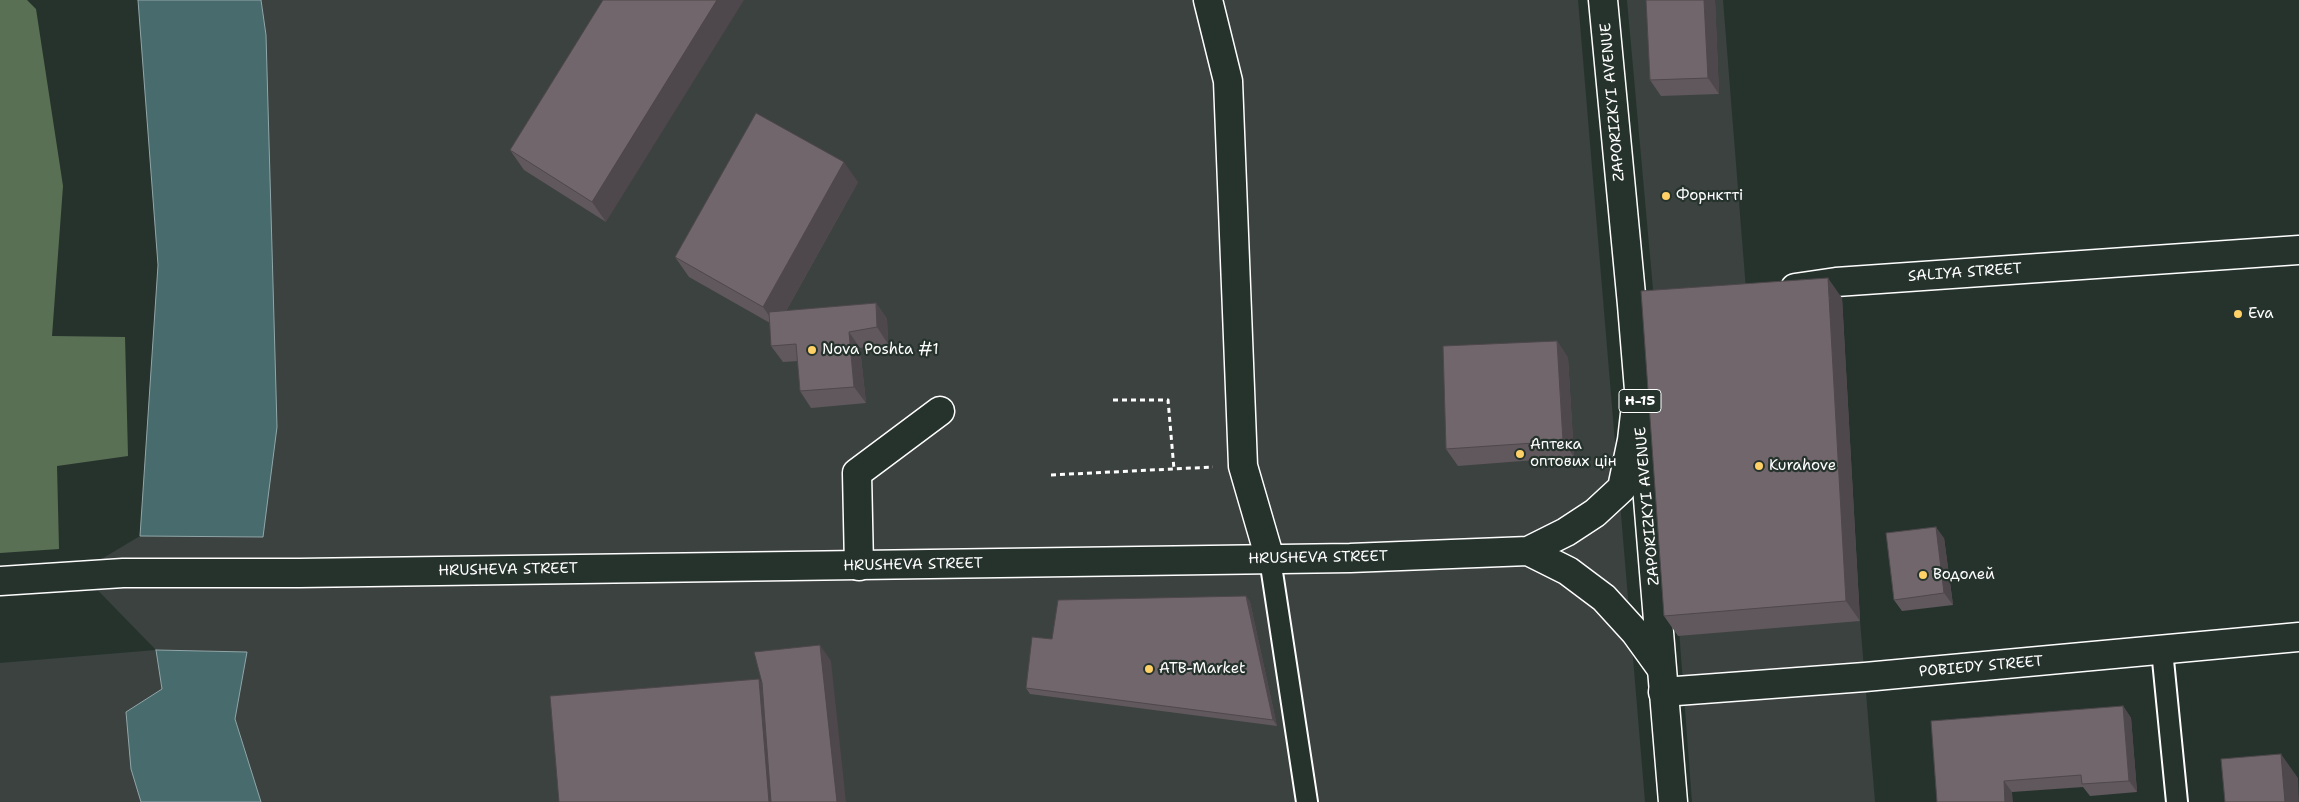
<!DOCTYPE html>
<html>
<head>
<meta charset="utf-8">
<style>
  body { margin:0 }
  canvas { display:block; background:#26332d }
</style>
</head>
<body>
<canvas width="2299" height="802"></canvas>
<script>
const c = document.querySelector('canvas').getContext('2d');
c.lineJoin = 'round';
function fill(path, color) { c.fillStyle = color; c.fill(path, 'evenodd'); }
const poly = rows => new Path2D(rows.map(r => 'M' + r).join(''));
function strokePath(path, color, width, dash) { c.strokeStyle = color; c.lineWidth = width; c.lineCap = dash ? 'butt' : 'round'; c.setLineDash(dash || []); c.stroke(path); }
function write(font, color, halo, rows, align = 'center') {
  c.font = font + ' "Shantell Sans",sans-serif'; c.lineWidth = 4.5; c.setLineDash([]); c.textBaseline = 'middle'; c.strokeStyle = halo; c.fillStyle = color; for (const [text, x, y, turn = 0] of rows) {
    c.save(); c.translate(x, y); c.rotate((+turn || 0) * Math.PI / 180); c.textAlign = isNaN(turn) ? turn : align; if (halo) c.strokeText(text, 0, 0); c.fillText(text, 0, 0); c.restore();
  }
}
const built = poly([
  [261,0,1578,0,1645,802,261,802,235,719,247,652,157,650,162,689,131,769,141,802,0,802,0,663,156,650,80,572,140,536,263,537,266,35],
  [1627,0,1723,0,1747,303,1860,621,1875,802,1692,802,1655,311]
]);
const green = poly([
  [0,0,27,0,36,9,63,186,52,336,125,337,128,456,57,466,59,549,0,553]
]);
const water = poly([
  [138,0,261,0,266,35,277,427,263,537,140,536,158,265,138,0],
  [156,650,247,652,235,719,261,802,141,802,131,769,126,712,162,689,156,650]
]);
const path = poly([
  [1113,400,1168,400,1174,469],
  [1051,475,1213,467]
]);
const service = poly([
  [1270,559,1307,802],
  [2162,650,2177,802]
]);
const minor = poly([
  [1208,0,1228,81,1243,466,1270,559],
  [1795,288,1836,282,2299,250],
  [859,566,857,473,940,411]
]);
const tertiary = poly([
  [1663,692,1865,677,2299,637]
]);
const secondary = poly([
  [1528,551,1568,571,1604,598,1635,632,1661,668],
  [0,581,123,573,299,573,1350,558,1528,551,1566,532,1595,513,1622,488,1632,440,1635,414]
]);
const primary = poly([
  [1603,0,1632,305,1673,802]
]);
const wall = poly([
  [603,0,606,222,524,170,510,150],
  [1646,0,1715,0,1719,94,1661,96,1650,80],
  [858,182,786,311,876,303,887,319,888,344,860,348,866,403,811,408,800,391,798,361,783,362,771,346,770,323,689,277,675,257],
  [1842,298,1860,621,1678,636,1664,616],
  [1557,341,1568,358,1574,457,1458,466,1446,449],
  [1944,538,1953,605,1902,611,1894,600],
  [1246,596,1250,602,1277,726,1030,694,1026,688,1052,639],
  [2123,706,2131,718,2137,792,2090,796,2083,787,2012,792,1937,802]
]);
const shadedWall = poly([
  [717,0,744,0,606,222,592,202],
  [1704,0,1715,0,1719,94,1708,78],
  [844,162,858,182,777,327,763,307],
  [1828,278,1842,298,1860,621,1846,601],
  [876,303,887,319,888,344,877,327],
  [849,332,860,348,866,403,854,387],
  [1557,341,1568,358,1574,457,1563,441],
  [1936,527,1944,538,1953,605,1944,593],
  [1246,596,1250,602,1277,726,1273,720],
  [820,645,831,661,846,802,837,802],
  [759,679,773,699,781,802,769,802],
  [2123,706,2131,718,2137,792,2129,781],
  [2281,754,2298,778,2299,802,2285,802],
  [2004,781,2012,792,2013,802,2005,802]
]);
const building = poly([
  [603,0,717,0,592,202,510,150,603,0],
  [1646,0,1704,0,1708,78,1650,80,1646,0],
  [756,113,844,162,763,307,675,257,756,113],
  [1828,278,1846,601,1664,616,1641,291,1828,278],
  [876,303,877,327,849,332,854,387,800,391,796,344,771,346,769,312,876,303],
  [1557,341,1563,441,1446,449,1443,346,1557,341],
  [1936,527,1944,593,1894,600,1886,533,1936,527],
  [1246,596,1273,720,1026,688,1032,637,1052,639,1058,600,1246,596],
  [820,645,837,802,771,802,762,683,754,652,820,645],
  [759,679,769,802,559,802,550,696,759,679],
  [2123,706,2129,781,2082,784,2081,775,2004,781,2005,802,1937,802,1931,721,2123,706],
  [2281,754,2285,802,2225,802,2221,759,2281,754]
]);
const markers = [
  [1666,196,5,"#ffd166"],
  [2238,314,5,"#ffd166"],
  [812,350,5,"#ffd166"],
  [1520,454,5,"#ffd166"],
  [1759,466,5,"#ffd166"],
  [1923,575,5,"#ffd166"],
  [1149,669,5,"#ffd166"]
];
const shields = [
  [1640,401,42]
];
const shieldNames = [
  ["Н-15",1640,401]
];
const streetNames = [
  ["ZAPORIZKYI AVENUE",1613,102,-95],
  ["SALIYA STREET",1965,273,-4],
  ["ZAPORIZKYI AVENUE",1648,506,-95],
  ["HRUSHEVA STREET",1318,558,-1],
  ["HRUSHEVA STREET",913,565,-1],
  ["HRUSHEVA STREET",508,570,-1],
  ["POBIEDY STREET",1981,667,-5]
];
const poiNames = [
  ["Форнктті",1676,196],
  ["Eva",2248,314],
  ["Nova Poshta #1",822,350],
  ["Аптека",1530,445],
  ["оптових цін",1530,462],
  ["Kurahove",1769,466],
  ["Водолей",1933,575],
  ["ATB-Market",1159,669]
];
fill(built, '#3c4240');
fill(green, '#5a7054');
fill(water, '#486b6e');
strokePath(water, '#91a6a8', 1);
strokePath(service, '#fff', 24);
strokePath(minor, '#fff', 31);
strokePath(tertiary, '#fff', 31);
strokePath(secondary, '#fff', 31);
strokePath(primary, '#fff', 31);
strokePath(path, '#fff', 3, [5, 4]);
strokePath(service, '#26332d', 20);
strokePath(minor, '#26332d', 28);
strokePath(tertiary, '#26332d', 28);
strokePath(secondary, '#26332d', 28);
strokePath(primary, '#26332d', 28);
fill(wall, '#60585c');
fill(shadedWall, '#4e474b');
fill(building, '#70666b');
strokePath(building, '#4e474b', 1);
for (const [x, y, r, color] of markers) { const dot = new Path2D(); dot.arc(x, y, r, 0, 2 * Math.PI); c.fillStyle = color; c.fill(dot); strokePath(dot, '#26332d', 2); }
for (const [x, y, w] of shields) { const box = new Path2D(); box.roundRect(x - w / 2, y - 11.5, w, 23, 4); c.fillStyle = '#26332d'; c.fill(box); strokePath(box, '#fff', 1); }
write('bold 14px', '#fff', null, shieldNames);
write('15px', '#fff', '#26332d', streetNames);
write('15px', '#fff', '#26332d', poiNames, 'left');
</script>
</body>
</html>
